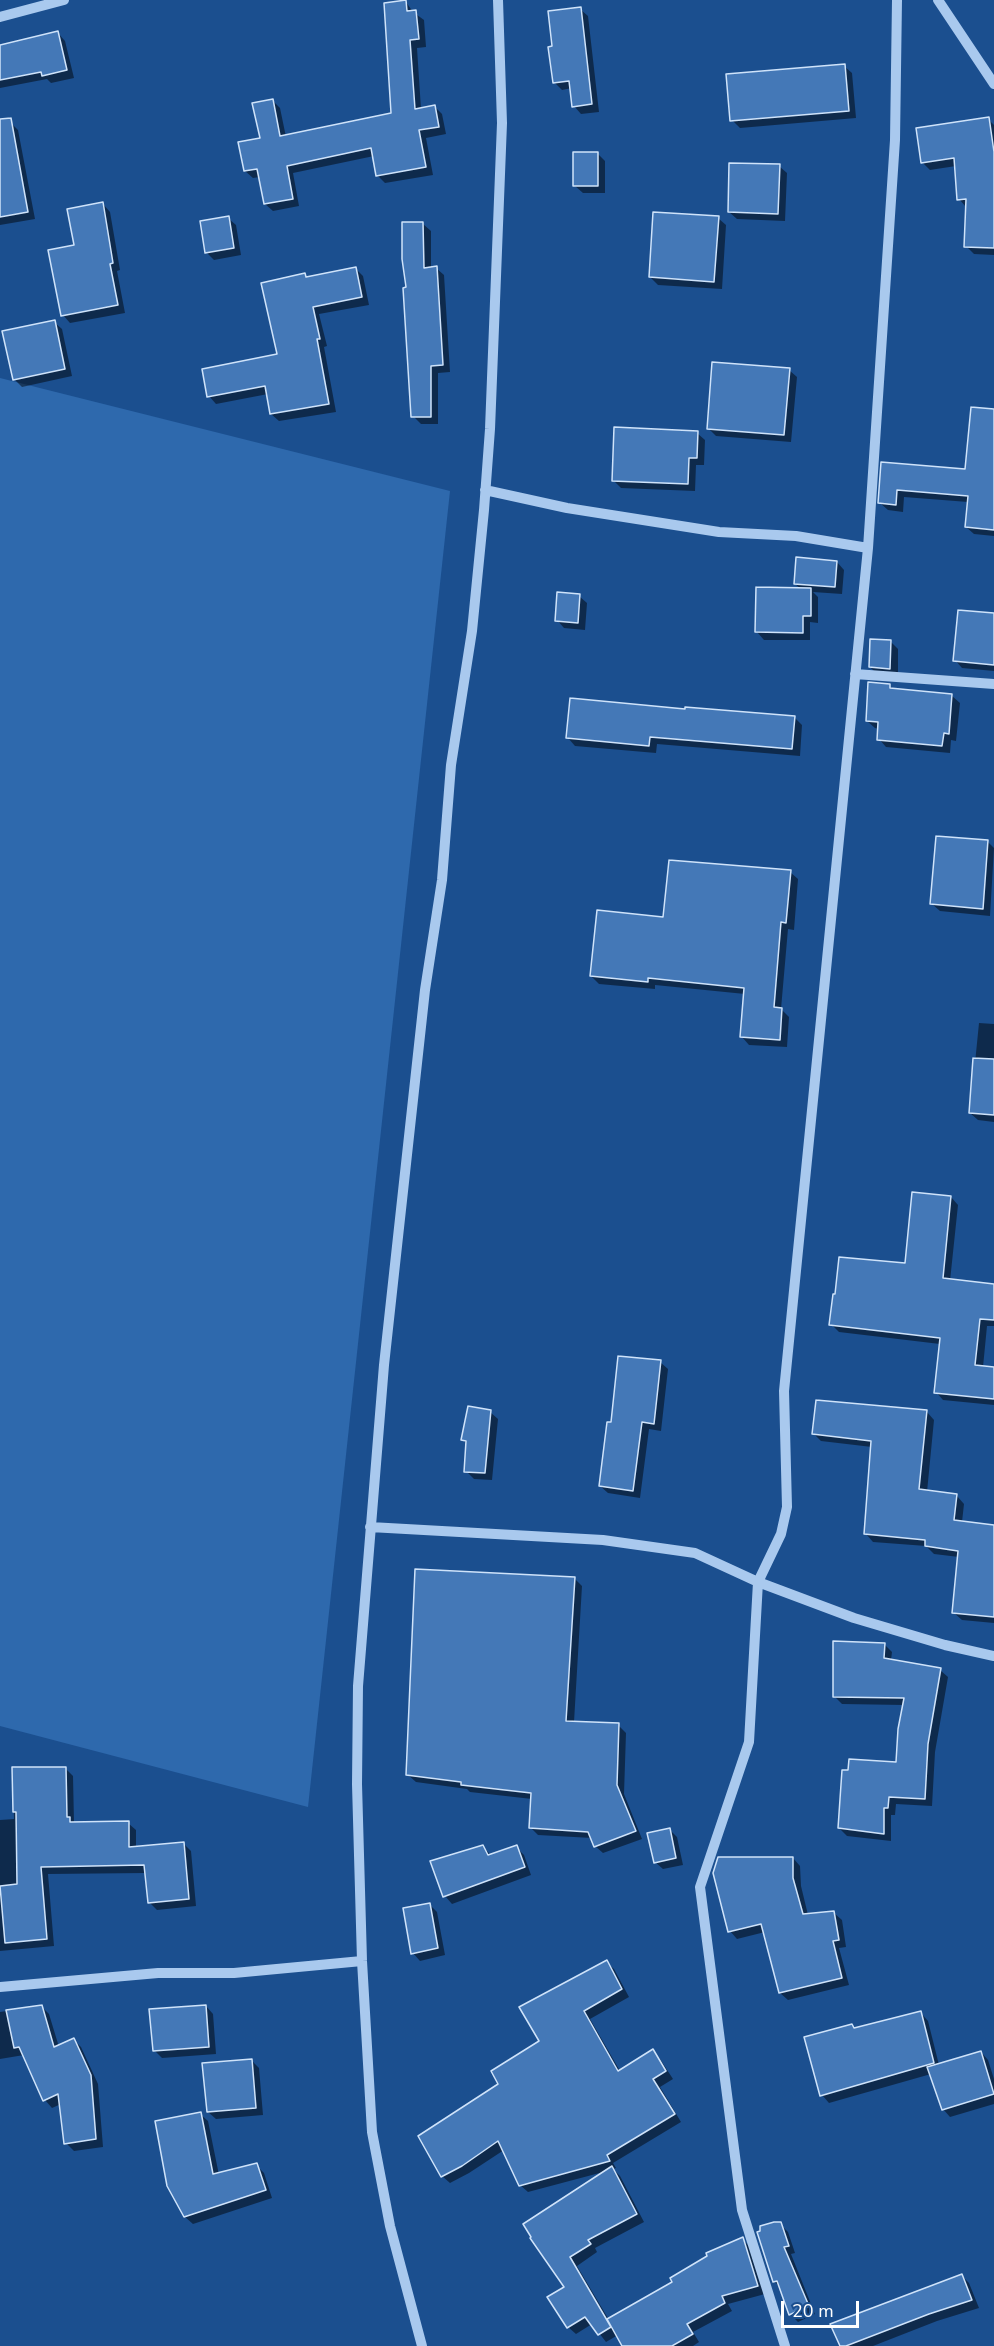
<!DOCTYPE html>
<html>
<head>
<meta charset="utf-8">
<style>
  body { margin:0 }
  #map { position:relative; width:994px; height:2346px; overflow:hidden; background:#1b4f8f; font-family:"Nunito Sans",sans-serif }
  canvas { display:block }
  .scale { position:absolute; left:781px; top:2301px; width:78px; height:27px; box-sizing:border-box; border:3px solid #fff; border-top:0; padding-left:8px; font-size:18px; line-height:21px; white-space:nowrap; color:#fff; -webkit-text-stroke:4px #1b4f8f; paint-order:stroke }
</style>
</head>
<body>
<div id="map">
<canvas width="994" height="2346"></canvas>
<div class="scale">20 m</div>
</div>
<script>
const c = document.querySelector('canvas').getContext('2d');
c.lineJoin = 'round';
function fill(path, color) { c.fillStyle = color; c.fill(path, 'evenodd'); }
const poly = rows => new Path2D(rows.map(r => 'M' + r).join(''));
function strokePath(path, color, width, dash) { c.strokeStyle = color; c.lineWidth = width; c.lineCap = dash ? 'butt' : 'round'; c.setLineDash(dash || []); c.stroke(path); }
const green = poly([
  [0,378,450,491,308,1807,0,1726]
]);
const shadow = poly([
  [406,2,413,12,424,20,426,47,417,48,421,109,434,106,442,114,446,134,426,138,433,175,385,183,377,175,374,156,293,173,299,206,273,211,265,204,260,177,253,178,245,171,261,139,272,100,280,108,286,137,392,114],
  [580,9,588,16,599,112,581,114,574,106,572,88,562,90,554,82,553,48],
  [58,33,65,41,74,78,51,83,47,79,0,88,0,46],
  [844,66,852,73,856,118,740,128,732,120],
  [988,119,994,125,994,255,974,254,966,246,966,207,959,199,956,166,930,170,923,163],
  [11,123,18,130,35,219,0,225,0,125],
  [597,153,605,161,605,193,583,193,575,186],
  [779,166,787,173,785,221,737,219,729,212],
  [103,204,110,212,120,270,117,271,125,313,70,323,63,315,76,246],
  [228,218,236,225,241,255,214,260,206,252],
  [718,218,726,225,722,289,658,285,650,277],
  [423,224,431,231,431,268,436,268,444,275,450,372,438,373,438,424,421,424,413,416],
  [356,269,363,276,369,305,319,314,327,346,324,347,336,412,279,421,271,414,268,394,216,404,209,396,279,355,305,275,308,278],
  [54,322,62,329,72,376,22,387,14,379],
  [789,370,797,377,791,442,716,436,708,428],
  [994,411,994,536,974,534,966,527,968,502,904,497,903,512,888,510,880,503,883,464,966,470],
  [697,433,705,440,704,465,696,465,695,491,621,488,613,480],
  [837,562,844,570,842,594,813,592,818,597,818,623,810,622,810,640,764,640,757,632,801,589,795,584],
  [579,596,587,603,585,630,564,628,557,620],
  [994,615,994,671,962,668,955,660],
  [890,641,898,649,898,676,878,675,870,667],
  [889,686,894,690,952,696,960,703,956,741,951,740,950,753,886,747,879,739,879,729,875,728,867,721],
  [686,711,795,718,802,725,800,756,657,744,656,753,575,746,568,738],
  [987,841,994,848,990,916,940,911,932,904],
  [790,872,798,879,794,930,788,929,781,1009,789,1017,787,1047,749,1045,742,1037,745,994,655,985,655,989,599,984,591,976,665,919],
  [979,1023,994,1024,994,1122,978,1120,970,1113],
  [951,1197,958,1205,950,1281,994,1285,994,1326,987,1326,983,1367,994,1368,994,1405,943,1400,936,1392,940,1344,839,1332,831,1324,906,1265],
  [660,1362,668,1369,661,1431,649,1429,640,1498,608,1493,600,1486,612,1424],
  [490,1412,498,1419,492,1480,474,1479,466,1471,467,1444,462,1439],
  [927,1412,934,1420,927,1492,957,1496,964,1504,962,1522,994,1526,994,1623,962,1620,954,1613,959,1557,934,1554,926,1546,873,1542,866,1534,872,1447,821,1441,814,1434],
  [575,1579,582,1586,574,1722,618,1725,626,1733,624,1794,642,1839,603,1853,595,1846,592,1838,538,1835,530,1827,532,1799,470,1792,467,1789,416,1782,408,1775],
  [884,1644,892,1652,891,1660,940,1670,948,1677,935,1752,932,1806,896,1804,895,1815,891,1815,891,1841,847,1836,839,1828,898,1764,904,1705,842,1704,834,1696],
  [65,1768,73,1776,74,1823,128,1823,136,1830,136,1848,184,1844,191,1851,196,1906,157,1910,149,1902,147,1873,48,1874,54,1946,0,1951,0,1820,14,1819,13,1769],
  [670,1830,677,1837,683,1865,663,1869,655,1862],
  [483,1847,491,1855,516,1847,524,1855,531,1875,452,1904,445,1896],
  [793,1858,800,1866,801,1886,808,1915,834,1913,842,1920,846,1947,839,1948,849,1985,788,2000,780,1993,765,1932,737,1939,730,1931],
  [429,1904,437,1912,445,1955,420,1961,413,1953],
  [606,1962,614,1969,629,1997,590,2019,620,2071,652,2051,660,2059,673,2079,660,2087,681,2122,613,2163,616,2168,613,2169,620,2176,644,2222,595,2248,597,2252,577,2266,609,2320,674,2283,742,2239,750,2247,765,2294,728,2304,732,2311,693,2332,699,2342,693,2346,624,2346,618,2335,606,2342,592,2324,576,2334,568,2327,566,2288,532,2238,607,2171,528,2192,520,2185,504,2150,469,2173,450,2183,442,2176,500,2085,541,2041],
  [41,2006,49,2014,59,2047,74,2040,81,2047,98,2084,103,2147,74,2151,66,2143,61,2104,52,2108,45,2100,24,2055,0,2059,0,2012],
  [206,2006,213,2014,216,2054,162,2058,154,2050],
  [921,2013,928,2021,939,2065,981,2052,988,2060,994,2079,994,2104,950,2117,943,2109,931,2074,829,2103,822,2095,852,2026,856,2030],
  [251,2060,259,2068,263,2115,216,2119,208,2112],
  [200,2114,208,2121,219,2175,256,2165,264,2173,272,2198,193,2224,185,2217],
  [780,2224,788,2232,795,2253,791,2254,815,2314,798,2322,790,2314,781,2288,774,2281],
  [961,2275,969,2283,979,2308,937,2321,873,2346,842,2346]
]);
const building = poly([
  [406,0,407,11,416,10,419,39,410,40,415,109,435,105,439,127,419,130,426,167,376,176,371,148,287,166,293,199,264,204,257,169,244,171,238,142,260,138,252,103,273,99,280,136,391,113,384,3,406,0],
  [581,7,592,104,572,107,569,81,553,83,548,47,552,46,548,11,581,7],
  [58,31,67,70,42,76,41,72,0,80,0,45,58,31],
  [845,64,849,111,730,121,726,74,845,64],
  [989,117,994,152,994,248,964,247,966,199,957,200,954,158,921,163,916,128,989,117],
  [11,118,28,212,0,217,0,119,11,118],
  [573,152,598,152,598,186,573,186,573,152],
  [729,163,780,164,778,214,728,212,729,163],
  [103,202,113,263,110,264,118,305,61,316,48,250,74,245,67,209,103,202],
  [653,212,719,216,714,282,649,277,653,212],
  [229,216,234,248,205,253,200,221,229,216],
  [402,222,423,222,424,268,437,266,443,365,431,366,431,417,411,417,403,288,406,287,402,259,402,222],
  [356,267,362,297,313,307,320,339,317,339,329,404,270,414,265,386,207,397,202,369,277,354,261,283,305,273,306,277,356,267],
  [55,320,65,369,13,380,2,331,55,320],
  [712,362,790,368,784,435,707,429,712,362],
  [971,407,994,409,994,530,965,527,968,496,897,490,896,505,878,503,881,462,965,469,971,407],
  [614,427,698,431,697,458,689,458,688,484,612,481,614,427],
  [796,557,837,561,835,587,794,584,796,557],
  [756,587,811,588,811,616,803,616,803,633,755,632,756,587],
  [557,592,580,594,578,623,555,621,557,592],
  [958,610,994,613,994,665,953,661,958,610],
  [870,639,891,640,890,669,869,667,870,639],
  [868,682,890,684,890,688,952,694,949,734,944,733,942,746,877,740,878,722,866,721,868,682],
  [570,698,685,709,685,707,795,716,792,749,650,737,649,746,566,738,570,698],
  [936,836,988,840,983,909,930,904,936,836],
  [669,860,791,870,786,923,781,922,774,1007,782,1008,780,1040,740,1037,744,988,648,978,648,982,590,976,597,910,663,917,669,860],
  [973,1058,994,1059,994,1115,969,1113,973,1058],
  [912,1192,951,1196,943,1278,994,1284,994,1320,980,1319,975,1365,994,1367,994,1399,934,1393,940,1338,829,1325,833,1294,835,1294,839,1257,905,1263,912,1192],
  [618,1356,661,1360,654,1424,642,1422,633,1491,599,1486,607,1422,611,1422,618,1356],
  [816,1400,927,1410,919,1489,957,1494,954,1520,994,1525,994,1617,952,1613,958,1551,925,1546,925,1540,864,1534,871,1441,812,1434,816,1400],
  [468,1406,491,1410,485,1473,464,1472,466,1441,461,1440,468,1406],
  [415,1569,575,1577,566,1721,619,1723,617,1785,636,1831,594,1847,588,1832,529,1828,531,1793,461,1785,461,1782,406,1775,415,1569],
  [833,1641,885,1643,884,1658,941,1668,928,1744,925,1799,889,1797,888,1808,884,1808,884,1834,838,1828,842,1770,848,1770,849,1759,896,1762,898,1729,904,1698,833,1697,833,1641],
  [12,1767,66,1767,67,1817,70,1817,70,1822,129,1821,129,1847,184,1842,189,1899,148,1903,144,1865,41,1867,47,1939,5,1943,0,1886,17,1884,16,1812,13,1812,12,1767],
  [670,1828,676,1858,654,1863,647,1833,670,1828],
  [483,1845,488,1855,517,1845,525,1867,443,1897,430,1861,483,1845],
  [718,1857,793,1857,793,1878,803,1914,834,1911,839,1940,833,1941,842,1978,779,1993,761,1924,728,1932,713,1873,718,1857],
  [430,1903,438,1948,411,1954,403,1908,430,1903],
  [607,1960,622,1989,584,2011,618,2071,653,2049,666,2071,653,2079,675,2114,607,2155,610,2161,519,2186,498,2141,462,2166,441,2177,418,2136,498,2084,491,2071,539,2041,519,2007,607,1960],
  [42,2005,54,2047,74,2038,91,2075,96,2139,64,2144,58,2094,43,2101,19,2047,14,2048,6,2010,42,2005],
  [206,2005,209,2047,153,2051,149,2009,206,2005],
  [921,2011,934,2063,820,2096,804,2037,852,2024,854,2028,921,2011],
  [981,2051,994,2094,942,2110,927,2067,981,2051],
  [252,2059,256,2108,207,2112,202,2063,252,2059],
  [201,2112,213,2174,257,2163,266,2190,184,2217,167,2186,155,2121,201,2112],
  [612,2166,637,2214,588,2240,591,2244,570,2257,611,2327,598,2335,585,2317,567,2328,547,2297,564,2287,530,2238,531,2237,523,2224,612,2166],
  [774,2222,781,2222,789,2246,784,2247,809,2306,789,2315,777,2281,773,2282,757,2232,760,2231,760,2226,774,2222],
  [743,2237,758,2286,722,2296,725,2303,687,2324,693,2334,672,2346,622,2346,607,2319,672,2282,670,2278,707,2256,706,2253,743,2237],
  [962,2274,972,2300,929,2314,846,2346,840,2346,830,2324,962,2274]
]);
const minor = poly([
  [938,0,994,84],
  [0,17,64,0],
  [485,490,567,508,719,532,796,536,868,548],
  [855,674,994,684],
  [370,1527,603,1540,695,1553,758,1582,854,1618,945,1645,994,1656],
  [0,1987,158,1973,234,1973,362,1961],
  [422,2346,390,2226,372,2132,362,1961,357,1784,358,1686,384,1365,425,990,442,880,451,765,472,631,484,510,490,429,502,123,498,0],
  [785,2346,742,2210,700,1887,749,1742,758,1582,781,1534,787,1507,784,1391,868,548,895,140,897,0]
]);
fill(green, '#2e69ad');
fill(shadow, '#0007');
fill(building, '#4478b7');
strokePath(building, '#cfe3fa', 1.5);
strokePath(minor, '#a9c9ee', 10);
</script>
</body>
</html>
